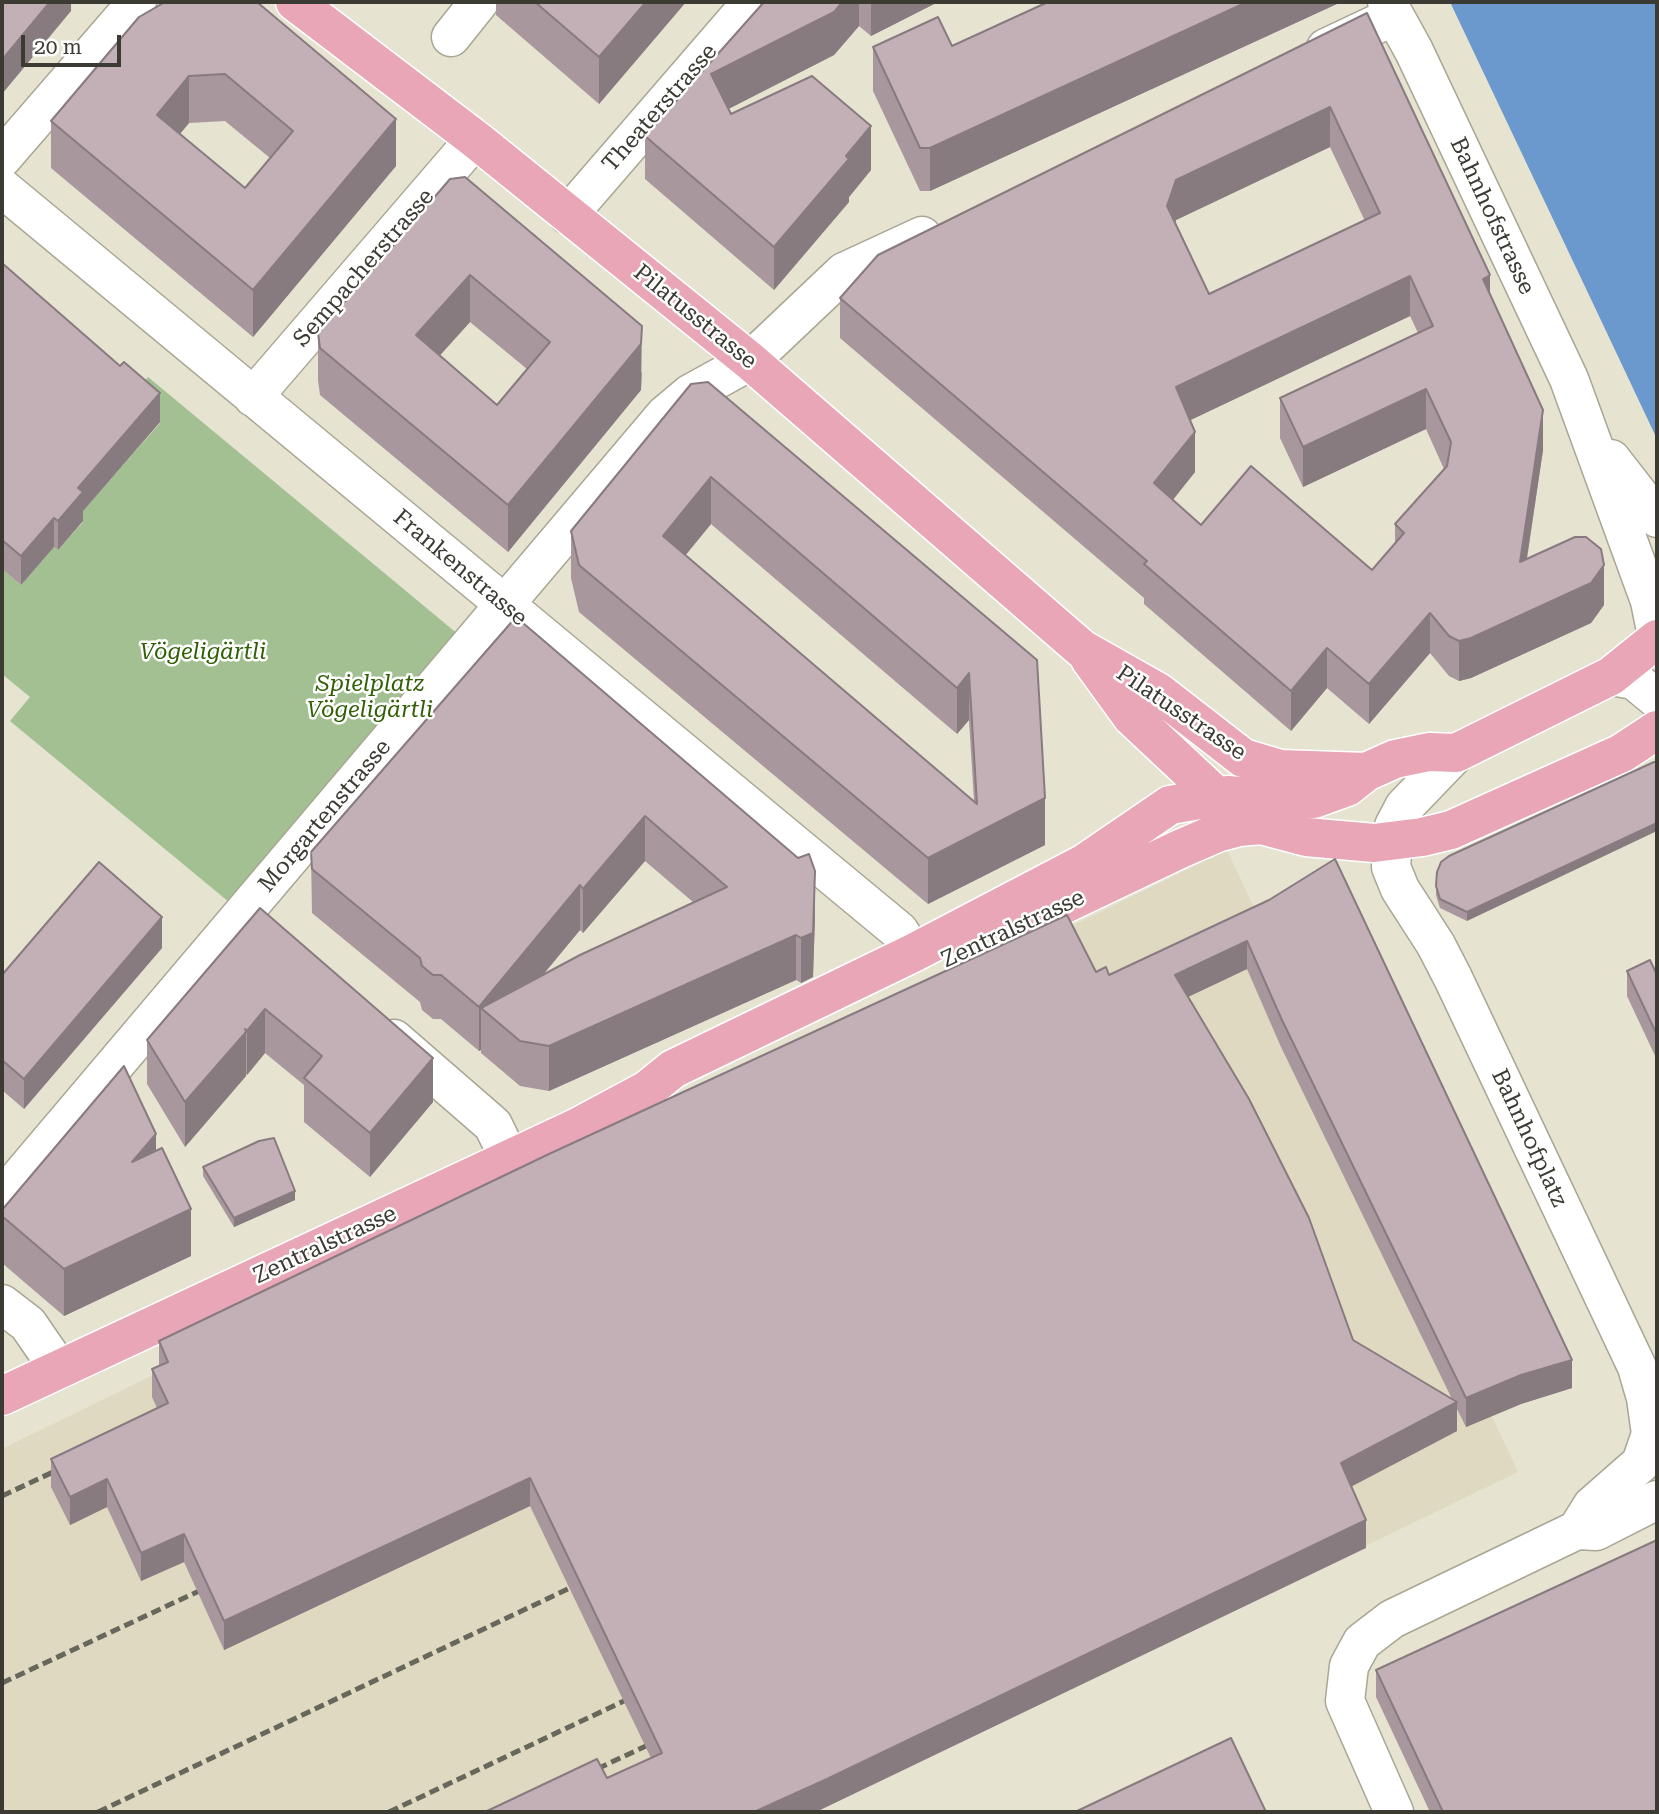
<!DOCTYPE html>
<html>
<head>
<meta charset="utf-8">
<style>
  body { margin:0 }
  #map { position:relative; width:1659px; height:1814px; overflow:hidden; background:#e6e3d1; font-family:"Roboto Serif",serif }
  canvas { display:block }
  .frame { position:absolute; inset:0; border:4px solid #3c3b33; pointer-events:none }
  .scale { position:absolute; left:21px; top:35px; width:100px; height:32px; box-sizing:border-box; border:4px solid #3c3b33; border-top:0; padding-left:9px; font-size:21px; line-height:24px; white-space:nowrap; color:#3c3b33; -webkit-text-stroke:5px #fff; paint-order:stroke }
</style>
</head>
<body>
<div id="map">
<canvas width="1659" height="1814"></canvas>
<div class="frame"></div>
<div class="scale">20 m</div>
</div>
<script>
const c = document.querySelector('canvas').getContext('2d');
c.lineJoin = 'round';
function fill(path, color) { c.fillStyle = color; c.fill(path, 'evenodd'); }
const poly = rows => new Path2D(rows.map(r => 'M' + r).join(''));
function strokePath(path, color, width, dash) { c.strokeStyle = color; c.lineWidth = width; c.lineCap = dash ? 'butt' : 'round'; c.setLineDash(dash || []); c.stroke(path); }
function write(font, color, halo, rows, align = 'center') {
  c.font = font + ' "Roboto Serif",serif'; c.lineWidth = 5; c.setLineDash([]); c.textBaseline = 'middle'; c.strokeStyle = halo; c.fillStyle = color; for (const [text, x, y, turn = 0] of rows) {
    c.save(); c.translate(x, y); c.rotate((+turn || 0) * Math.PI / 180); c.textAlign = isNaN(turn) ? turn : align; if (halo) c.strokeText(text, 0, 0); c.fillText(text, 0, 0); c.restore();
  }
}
const built = poly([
  [1227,850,1518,1472,816,1812,2,1812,2,1449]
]);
const green = poly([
  [148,377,459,635,235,907,10,721,30,697,2,674,2,569,21,585,54,547,58,550,83,522,78,516,160,423,132,397]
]);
const water = poly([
  [1450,2,1657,2,1657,439,1598,314]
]);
const minor = poly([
  [1387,2,1414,51,1569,379,1650,601,1657,636],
  [451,37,479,2],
  [1326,48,1394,16],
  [2,158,137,2],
  [2,188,899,931,913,953],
  [568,215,752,2],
  [253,397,475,139],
  [1611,459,1657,518],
  [1611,676,1634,680,1657,699],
  [1456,753,1404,807,1394,826,1391,867,1400,889,1436,945,1453,978,1637,1367,1646,1398,1651,1434,1657,1439],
  [394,1039,493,1125,510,1160],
  [2,1198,665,415,690,394,750,361,844,272,922,236],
  [2,1304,28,1324,59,1369],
  [1577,1530,1592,1506,1641,1463,1651,1434],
  [1394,1812,1345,1701,1349,1666,1362,1642,1392,1619,1577,1530,1596,1531,1657,1500]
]);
const major = poly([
  [295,2,475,139,750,361,1082,649,1158,692,1243,758,1280,769,1366,772],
  [1090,659,1132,717,1227,806],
  [1031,920,1180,849,1217,833,1239,827,1261,825,1306,837,1374,843,1422,837,1451,830,1622,753,1657,730],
  [2,1396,576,1128,647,1090,673,1069,913,953,1085,863,1170,805,1228,795,1275,800,1314,799,1347,787,1366,772,1395,759,1429,752,1456,753,1611,676,1657,639]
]);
const rail = poly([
  [2,1496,68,1465],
  [2,1683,214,1584],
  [584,1775,646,1746],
  [98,1812,570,1588],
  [389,1812,624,1701]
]);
const wall = poly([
  [496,2,686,2,599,104,496,15],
  [764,2,938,2,871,36,859,26,834,55,728,109,731,114,871,170,849,197,849,202,774,290,645,179,645,136],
  [1339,2,1339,3,930,191,920,191,873,91,873,47,952,46],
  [1367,13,1490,296,1543,450,1527,559,1604,605,1591,623,1471,678,1459,681,1449,676,1430,653,1369,724,1327,688,1291,731,1144,604,1144,598,840,338,840,298],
  [1330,147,1365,221,1209,294,1175,223,1176,220],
  [1410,316,1418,333,1280,398,1280,438,1303,487,1426,429,1444,469,1395,524,1395,543,1372,570,1201,525,1173,500,1195,472,1190,420],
  [139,17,396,166,253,337,51,168,51,121],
  [225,121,270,158,245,188,180,134,189,123],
  [450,179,642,373,641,390,508,552,320,395,318,380,318,333],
  [470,322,527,369,497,405,440,355],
  [2,263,160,422,83,511,83,521,58,550,54,547,21,585,2,569],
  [691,384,1037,660,1045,845,928,904,579,612,571,578,571,531],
  [711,524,957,734,969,720,974,801,685,555],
  [516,617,815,916,813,977,801,983,796,980,549,1091,520,1086,481,1053,481,1050,479,1051,441,1019,433,1019,422,1010,420,1002,312,913,311,852],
  [645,861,693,902,543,975,580,930,583,933],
  [1654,762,1467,921,1440,908,1436,895,1436,886],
  [1269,900,1572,1388,1521,1404,1466,1427,1457,1409,1457,1431,1352,1486,1366,1548,607,1778,651,1758,530,1506,224,1650,184,1562,141,1581,107,1507,70,1525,51,1487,51,1459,157,1408,152,1397,152,1369,159,1366,159,1341,1096,972,1109,975],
  [1247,969,1281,1047,1452,1399,1353,1340,1188,997],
  [260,908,433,1102,370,1177,304,1122,304,1085,265,1053,247,1075,246,1074,246,1076,185,1147,147,1084,147,1040],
  [162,948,24,1109,2,1090,2,975],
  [1627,971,1657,975,1657,1060,1627,996],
  [203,1167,295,1200,234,1227,203,1176],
  [2,1210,191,1256,64,1316,2,1263],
  [1376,1670,1657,1812,1430,1812,1376,1697]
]);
const shadedWall = poly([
  [50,2,71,2,71,11,2,94,2,60],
  [646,2,686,2,599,104,599,57],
  [842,2,859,2,859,26,834,55,711,118,711,74],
  [871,2,938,2,871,36],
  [1247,2,1339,2,1339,3,930,191,930,148],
  [189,76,189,123,157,161,157,115],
  [1330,107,1330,147,1176,220,1167,246,1167,206,1176,180],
  [396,119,396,166,253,337,253,290],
  [871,126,871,170,849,197,849,202,774,290,774,247],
  [470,275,470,322,416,382,416,335],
  [1490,275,1490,315,1483,279],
  [1410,276,1410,316,1176,427,1176,387],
  [642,326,641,390,508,552,508,505],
  [1426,389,1426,429,1303,487,1303,447],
  [160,393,160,422,83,511,83,521,58,550,58,521,78,488],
  [1543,410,1543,450,1520,603,1520,562],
  [1195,432,1195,472,1154,523,1154,483],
  [711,477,711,524,663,583,663,536],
  [54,518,54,547,21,585,21,556],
  [1604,565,1604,605,1591,623,1471,678,1459,681,1459,641],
  [1430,613,1430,653,1369,724,1369,684],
  [1327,648,1327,688,1291,731,1291,691],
  [969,673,969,720,957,734,957,688],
  [1045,798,1045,845,928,904,928,858],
  [645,816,645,861,583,933,583,889],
  [1657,823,1657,831,1467,921,1467,912],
  [815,871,815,916,813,977,801,983,801,938],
  [580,885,580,930,501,1025,481,1008,481,1050,479,1051,479,1007],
  [162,917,162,948,24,1109,24,1079],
  [796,935,796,980,549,1091,549,1046],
  [1247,941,1247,969,1175,1003,1175,975],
  [265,1009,265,1053,247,1075,247,1031],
  [246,1032,246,1076,185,1147,185,1102],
  [433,1058,433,1102,370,1177,370,1133],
  [156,1134,156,1181,132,1162],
  [295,1191,295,1200,234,1227,234,1218],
  [191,1209,191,1256,64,1316,64,1269],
  [1572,1360,1572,1388,1521,1404,1466,1427,1466,1398,1521,1375],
  [1457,1402,1457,1431,1341,1492,1341,1463],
  [530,1478,530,1506,224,1650,224,1621],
  [107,1479,107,1507,70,1525,70,1497],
  [1366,1520,1366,1548,816,1812,754,1812],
  [184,1534,184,1562,141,1581,141,1553]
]);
const building = poly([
  [2,2,50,2,2,60,2,2],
  [165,2,257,2,396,119,253,290,51,121,139,17,165,2],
  [225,74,293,131,245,188,157,115,189,76,225,74],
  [535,2,646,2,599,57,535,2],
  [764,2,842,2,834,12,711,74,731,114,812,76,871,126,846,156,849,159,774,247,645,136,764,2],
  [1048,2,1247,2,930,148,920,148,873,47,938,17,952,46,1048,2],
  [1367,13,1490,275,1483,279,1543,410,1520,562,1575,537,1586,537,1601,549,1604,565,1591,583,1471,638,1459,641,1449,636,1430,613,1369,684,1327,648,1291,691,1144,564,1147,561,840,298,878,255,1367,13],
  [1330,107,1380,213,1209,294,1167,206,1176,180,1330,107],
  [1410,276,1433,326,1280,398,1303,447,1426,389,1451,442,1447,466,1395,524,1404,533,1372,570,1251,466,1201,525,1154,483,1195,432,1176,387,1410,276],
  [465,177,642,326,641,344,508,505,320,348,318,333,450,179,465,177],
  [470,275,550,342,497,405,416,335,470,275],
  [2,263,120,366,124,362,160,393,78,488,83,492,58,521,54,518,21,556,2,540,2,263],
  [708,382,1037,660,1045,798,928,858,579,565,571,531,691,384,708,382],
  [711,477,957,688,969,673,977,804,663,536,711,477],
  [516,617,798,858,809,854,815,871,813,933,801,938,796,935,549,1046,520,1041,481,1008,580,955,727,887,645,816,583,889,580,885,479,1007,441,975,433,975,422,966,420,958,312,869,311,852,516,617],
  [1654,762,1657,762,1657,823,1467,912,1440,899,1436,886,1437,872,1441,862,1449,856,1654,762],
  [1335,859,1572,1360,1521,1375,1466,1398,1281,1018,1247,941,1175,975,1249,1099,1309,1218,1353,1340,1457,1402,1341,1463,1366,1520,827,1779,754,1812,485,1812,597,1759,607,1778,662,1753,530,1478,224,1621,184,1534,141,1553,107,1479,70,1497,51,1459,168,1403,152,1369,168,1362,159,1341,549,1154,1067,915,1096,972,1106,967,1109,975,1269,900,1335,859],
  [99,862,162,917,24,1079,2,1060,2,975,99,862],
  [260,908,433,1058,370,1133,304,1078,322,1056,265,1009,247,1031,245,1029,246,1032,185,1102,147,1040,260,908],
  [1650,960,1657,975,1657,1035,1627,971,1650,960],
  [124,1066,156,1134,132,1162,162,1148,191,1209,64,1269,2,1216,2,1210,124,1066],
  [274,1138,295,1191,234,1218,203,1167,259,1141,274,1138],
  [1657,1540,1657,1812,1443,1812,1376,1670,1657,1540],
  [1231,1738,1266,1812,1075,1812,1231,1738]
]);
const streetNames = [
  ["Theaterstrasse",660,108,-49],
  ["Bahnhofstrasse",1492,216,65],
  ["Sempacherstrasse",364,268,-49],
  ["Pilatusstrasse",695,317,39],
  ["Frankenstrasse",460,568,40],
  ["Pilatusstrasse",1181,713,34],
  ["Morgartenstrasse",325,816,-50],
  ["Zentralstrasse",1013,929,-25],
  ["Bahnhofplatz",1529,1138,65],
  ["Zentralstrasse",325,1245,-25]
];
const parkNames = [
  ["Vögeligärtli",203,652],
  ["Spielplatz",370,684],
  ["Vögeligärtli",370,710]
];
fill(built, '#ded9c0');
fill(green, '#a3c093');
fill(water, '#6c99cd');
strokePath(minor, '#a9a694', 41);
strokePath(major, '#fff', 41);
strokePath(minor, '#fff', 38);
strokePath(major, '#e8a6b7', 38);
strokePath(rail, '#68675c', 5, [10, 5]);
fill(wall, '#a8979d');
fill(shadedWall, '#887b80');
fill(building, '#c3b0b7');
strokePath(building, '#887b80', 2);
write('23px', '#3c3b33', '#fff', streetNames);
write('italic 23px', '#315f05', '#fff', parkNames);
</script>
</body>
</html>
